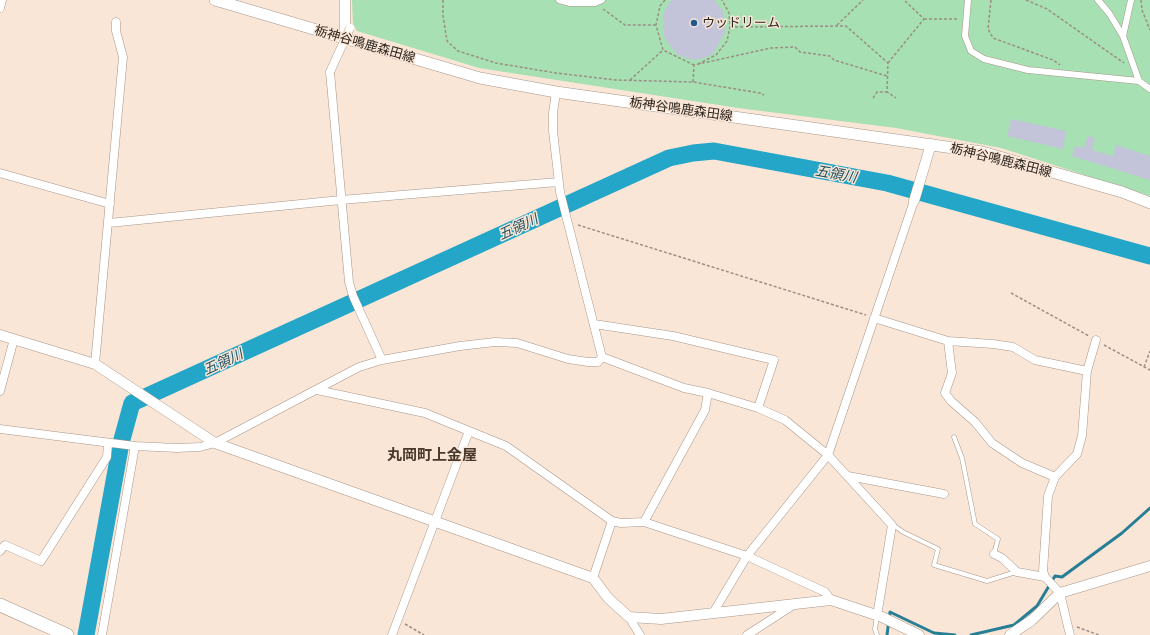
<!DOCTYPE html>
<html>
<head>
<meta charset="utf-8">
<style>
  body { margin:0 }
  canvas { display:block; background:#fae6d7 }
</style>
</head>
<body>
<canvas width="1150" height="635"></canvas>
<script>
const c = document.querySelector('canvas').getContext('2d');
c.lineJoin = 'round';
function fill(path, color) { c.fillStyle = color; c.fill(path, 'evenodd'); }
const poly = rows => new Path2D(rows.map(r => 'M' + r).join(''));
function strokePath(path, color, width, dash) { c.strokeStyle = color; c.lineWidth = width; c.lineCap = dash ? 'butt' : 'round'; c.setLineDash(dash || []); c.stroke(path); }
function write(font, color, halo, rows, align = 'center') {
  c.font = font + ' Barlow,"Noto Sans JP",sans-serif'; c.lineWidth = 3; c.setLineDash([]); c.textBaseline = 'middle'; c.strokeStyle = halo; c.fillStyle = color; for (const [text, x, y, turn = 0] of rows) {
    c.save(); c.translate(x, y); c.rotate((+turn || 0) * Math.PI / 180); c.textAlign = isNaN(turn) ? turn : align; if (halo) c.strokeText(text, 0, 0); c.fillText(text, 0, 0); c.restore();
  }
}
const green = poly([
  [352,0,1150,0,1150,196,1001,148,896,128,738,108,479,68,357,31,353,24]
]);
const stream = poly([
  [887,635,890,612,934,633,955,635],
  [971,635,1014,625,1037,606,1055,576,1062,577,1122,533,1150,508]
]);
const river = poly([
  [86,635,121,443,132,403,669,158,693,153,714,151,887,183,1150,256]
]);
const building = poly([
  [671,0,714,0,716,2,723,11,725,32,713,54,704,58,693,60,678,55,670,46,664,36,663,14],
  [1011,119,1066,131,1063,149,1007,136],
  [1088,136,1095,138,1092,150,1113,156,1116,145,1150,156,1150,180,1072,156,1075,146,1084,148]
]);
const path = poly([
  [443,0,443,16,447,41,458,51,496,63,556,73,616,80,693,82,760,93,764,95],
  [665,0,660,6,656,25,663,50,694,65],
  [991,0,988,29,993,38,1053,60,1060,65],
  [1026,0,1047,9,1124,63],
  [1141,0,1142,10,1150,30],
  [603,9,625,25,656,25],
  [924,19,959,19],
  [837,25,863,0],
  [730,27,846,26,888,63,887,92,896,98],
  [888,63,924,19,904,0],
  [698,64,716,55,727,41,730,27,729,13,722,0],
  [630,80,663,50],
  [693,82,694,65,771,48,795,47,800,52,830,56,834,60,887,76],
  [873,98,877,92,887,92],
  [578,225,866,315],
  [1011,293,1089,336],
  [1104,345,1150,370],
  [1144,367,1150,351],
  [405,624,424,635],
  [1077,627,1099,635]
]);
const service = poly([
  [954,437,962,458,975,524,998,539,994,554],
  [892,524,903,532,938,549,934,565,987,581,1016,572],
  [877,635,875,629,877,616]
]);
const pedestrian = poly([
  [559,0,570,3,595,3,602,0],
  [968,0,965,36,971,51,984,59,1028,70,1139,81],
  [1098,0,1109,13,1123,36,1139,81,1150,89],
  [1123,36,1131,0]
]);
const minor = poly([
  [0,8,2,0],
  [330,72,349,282,353,296,382,360],
  [556,92,553,113,553,131,560,192,602,357],
  [0,173,110,204],
  [109,223,341,200,558,182],
  [874,318,948,341,952,373,945,393,951,401,975,422,992,443,1022,463,1055,477],
  [594,324,673,336,774,360,758,408],
  [948,341,993,344,1013,347,1035,360,1087,371],
  [95,364,123,57,116,31,116,22],
  [317,390,425,413,469,431,506,446,612,521,621,523,644,522,747,556,825,592,831,600],
  [0,391,14,339],
  [0,429,135,446,177,448,200,447,215,443,359,367,382,360,460,346,495,342,517,343,568,359,588,362,598,362,602,357,684,388,708,393,758,408,785,420,828,455,892,525,877,616],
  [848,476,944,494],
  [644,522,705,410,708,393],
  [0,551,5,545,41,561,107,457,108,443],
  [994,554,1002,558,1017,572,1045,577],
  [593,578,612,521],
  [713,613,747,556,828,455,914,201],
  [629,617,640,635],
  [102,635,135,446],
  [392,635,469,431],
  [747,635,795,604],
  [1070,635,1060,593,1045,577,1043,571,1048,496,1055,477,1077,454,1082,436,1087,371,1096,340]
]);
const tertiary = poly([
  [345,38,345,0],
  [914,201,931,144],
  [0,335,95,364,215,443,593,578,608,598,629,617,661,619,831,600,882,617,919,635],
  [1010,635,1032,620,1060,593,1150,566]
]);
const secondary = poly([
  [215,0,480,78,556,92,982,152,1122,192,1150,203]
]);
const primary = poly([
  [0,605,67,635]
]);
const minorBridge = poly([
  [330,72,350,28]
]);
const markers = [
  [694,23,4,"#245891"]
];
const poiNames = [
  ["ウッドリーム",702,23]
];
const streetNames = [
  ["栃神谷鳴鹿森田線",365,44,16],
  ["栃神谷鳴鹿森田線",681,109,8],
  ["栃神谷鳴鹿森田線",1001,160,14]
];
const waterNames = [
  ["五領川",836,174,10],
  ["五領川",518,227,-25],
  ["五領川",223,362,-25]
];
const quarterNames = [
  ["丸岡町上金屋",432,455]
];
fill(green, '#a6e0b3');
strokePath(stream, '#267f95', 3);
strokePath(river, '#23a6c7', 17);
fill(building, '#c3c4da');
strokePath(service, '#a89688', 5);
strokePath(pedestrian, '#a89688', 7);
strokePath(minor, '#a89688', 9);
strokePath(tertiary, '#a89688', 11);
strokePath(secondary, '#a89688', 12);
strokePath(primary, '#a89688', 14);
strokePath(path, '#9c8e83', 1.5, [3, 2]);
strokePath(service, '#fff', 4);
strokePath(pedestrian, '#fff', 6);
strokePath(minor, '#fff', 8);
strokePath(tertiary, '#fff', 10);
strokePath(secondary, '#fff', 11);
strokePath(primary, '#fff', 13);
strokePath(minorBridge, '#a89688', 9, []);
strokePath(minorBridge, '#fff', 8);
for (const [x, y, r, color] of markers) { const dot = new Path2D(); dot.arc(x, y, r, 0, 2 * Math.PI); c.fillStyle = color; c.fill(dot); strokePath(dot, '#fae6d7', 1.5); }
write('13px', '#2c251f', '#fae6d7', poiNames, 'left');
write('13px', '#2c251f', '#fae6d7', streetNames);
write('italic 14px', '#205160', '#fae6d7', waterNames);
write('bold 15px', '#48392c', '#fae6d7', quarterNames);
</script>
</body>
</html>
